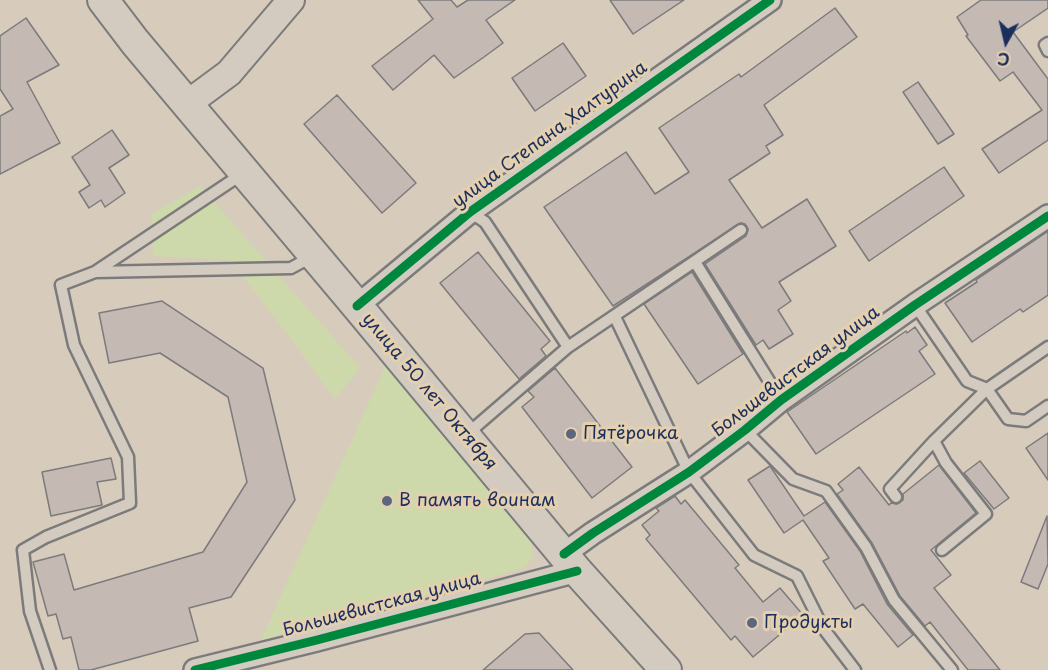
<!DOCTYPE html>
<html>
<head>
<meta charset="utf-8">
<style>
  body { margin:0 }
  #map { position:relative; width:1048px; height:670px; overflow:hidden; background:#d7ccbb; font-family:"Playpen Sans",sans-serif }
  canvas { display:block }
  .north { position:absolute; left:976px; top:12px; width:60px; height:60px; -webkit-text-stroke:4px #e4d0ae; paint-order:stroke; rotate:188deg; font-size:16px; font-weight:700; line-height:24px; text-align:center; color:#1b2f5e }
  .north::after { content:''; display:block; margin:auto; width:21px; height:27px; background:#1b2f5e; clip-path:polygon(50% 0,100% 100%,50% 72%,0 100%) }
</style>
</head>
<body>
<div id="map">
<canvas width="1048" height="670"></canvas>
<div class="north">С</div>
</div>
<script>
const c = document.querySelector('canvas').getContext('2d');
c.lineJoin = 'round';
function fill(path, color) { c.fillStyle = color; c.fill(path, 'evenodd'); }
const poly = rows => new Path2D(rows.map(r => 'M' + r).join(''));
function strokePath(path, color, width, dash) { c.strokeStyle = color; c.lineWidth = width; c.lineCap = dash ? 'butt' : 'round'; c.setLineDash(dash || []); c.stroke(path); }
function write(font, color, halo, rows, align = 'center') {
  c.font = font + ' "Playpen Sans",sans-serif'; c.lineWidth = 6; c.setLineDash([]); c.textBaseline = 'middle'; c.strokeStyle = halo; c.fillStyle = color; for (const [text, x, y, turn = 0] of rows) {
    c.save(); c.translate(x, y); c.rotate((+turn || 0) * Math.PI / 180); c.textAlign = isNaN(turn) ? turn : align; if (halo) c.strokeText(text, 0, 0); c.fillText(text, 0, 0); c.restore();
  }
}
const green = poly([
  [200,186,360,368,335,399,285,331,230,260,153,256,152,214],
  [386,365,531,541,533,556,526,567,501,575,261,640]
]);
const building = poly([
  [418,0,451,0,457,7,468,0,515,0,486,20,503,43,484,57,454,78,434,55,393,90,372,66,433,19,418,0],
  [610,0,684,0,633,34,610,0],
  [981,0,1048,0,1048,8,1013,32,1048,79,1048,140,999,173,982,149,1042,110,1013,72,1000,81,966,36,968,35,957,17,981,0],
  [835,8,857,37,764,105,783,135,766,146,770,153,729,180,762,228,807,199,836,246,779,282,791,301,778,310,793,334,769,349,763,340,756,345,705,264,746,236,748,229,745,224,741,223,613,306,544,207,626,152,655,194,689,172,659,128,739,74,741,77,835,8],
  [26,18,59,65,27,82,60,143,0,174,0,116,13,109,0,89,0,36,26,18],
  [563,43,586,76,535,111,512,78,563,43],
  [918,82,954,134,938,144,903,92,918,82],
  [337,95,416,183,382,213,304,124,337,95],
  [112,130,129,155,109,168,125,193,105,207,101,200,89,208,79,192,90,185,72,157,112,130],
  [944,167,964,196,869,261,849,231,944,167],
  [1048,231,1048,295,1023,312,1020,309,972,342,945,303,977,282,976,280,1048,231],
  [478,252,550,341,541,349,546,356,519,379,440,283,478,252],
  [692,272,743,354,698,384,644,304,692,272],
  [162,301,263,368,295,500,231,597,189,608,198,641,91,670,79,670,71,637,63,639,56,614,48,616,33,562,64,554,74,590,203,552,247,482,228,397,160,353,109,363,99,313,162,301],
  [915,327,927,345,919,351,935,374,816,454,787,412,906,331,907,333,915,327],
  [555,368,632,467,592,498,522,407,534,397,528,391,555,368],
  [1048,433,1048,480,1026,448,1048,433],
  [111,458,116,479,97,482,102,505,51,516,42,472,111,458],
  [980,461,1009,498,994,509,964,473,980,461],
  [939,465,976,513,931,550,951,575,934,588,1000,670,968,670,930,622,925,626,900,596,872,543,837,494,843,490,838,484,859,467,889,505,891,503,897,504,903,500,903,494,939,465],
  [770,466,804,516,825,502,860,551,887,604,913,635,898,647,863,604,855,609,823,561,829,558,803,520,784,533,748,480,770,466],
  [675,496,681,504,685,500,739,565,735,568,763,602,780,588,803,615,753,657,735,636,731,640,646,539,650,535,642,525,659,511,656,508,675,496],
  [1047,516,1048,564,1038,589,1021,582,1047,516],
  [539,633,573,670,483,670,525,634,539,633]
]);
const service = poly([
  [1048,43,1045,45,1048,51],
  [470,212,485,222,568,347,741,230],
  [695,262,781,400],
  [95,272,242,174],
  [915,305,967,381,987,389,1008,419,1026,421,1048,406],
  [615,317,689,472,754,555,797,576,823,628,855,670],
  [745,430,793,479,826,491,866,547,894,600,952,670],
  [466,435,568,347],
  [934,441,946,463,986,514,942,550],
  [896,497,890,489,934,441,987,389,1048,347],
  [50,670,30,611,23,550,46,537,130,503,128,457,74,345,61,285,95,272,291,268,313,256]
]);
const minor = poly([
  [357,306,470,212,770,0],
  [564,554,593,533,689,472,745,430,781,400,915,305,1048,216],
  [195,670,317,640,577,571]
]);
const tertiary = poly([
  [187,104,229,73,291,0]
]);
const secondary = poly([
  [103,0,135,42,357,306,577,571,666,670]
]);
const cycleway = poly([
  [357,306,470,212,770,0],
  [564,554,593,533,689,472,745,430,781,400,915,305,1048,216],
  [195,670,317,640,577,571]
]);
const markers = [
  [571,434,6,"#5d667f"],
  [387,501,6,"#5d667f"],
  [752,623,6,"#5d667f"]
];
const streetNames = [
  ["улица Степана Халтурина",550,135,-36],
  ["Большевистская улица",796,372,-37],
  ["улица 50 лет Октября",429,392,50],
  ["Большевистская улица",382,605,-15]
];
const poiNames = [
  ["Пятёрочка",583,434],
  ["В память воинам",399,501],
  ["Продукты",764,623]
];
fill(green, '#cdd9aa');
fill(building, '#c5b9b3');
strokePath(building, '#7c7b7c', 1.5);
strokePath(service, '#7c7b7c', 15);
strokePath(minor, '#7c7b7c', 26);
strokePath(tertiary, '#7c7b7c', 30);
strokePath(secondary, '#7c7b7c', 34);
strokePath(service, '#d3cbbf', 10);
strokePath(minor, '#d3cbbf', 21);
strokePath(tertiary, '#d3cbbf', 26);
strokePath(secondary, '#d3cbbf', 30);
strokePath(cycleway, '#00873e', 9);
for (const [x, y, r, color] of markers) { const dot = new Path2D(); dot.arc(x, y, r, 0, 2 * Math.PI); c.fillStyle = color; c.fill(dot); strokePath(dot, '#e4d0ae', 2); }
write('18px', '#1b2f5e', '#e4d0ae', streetNames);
write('18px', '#1b2f5e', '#e4d0ae', poiNames, 'left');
</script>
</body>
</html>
